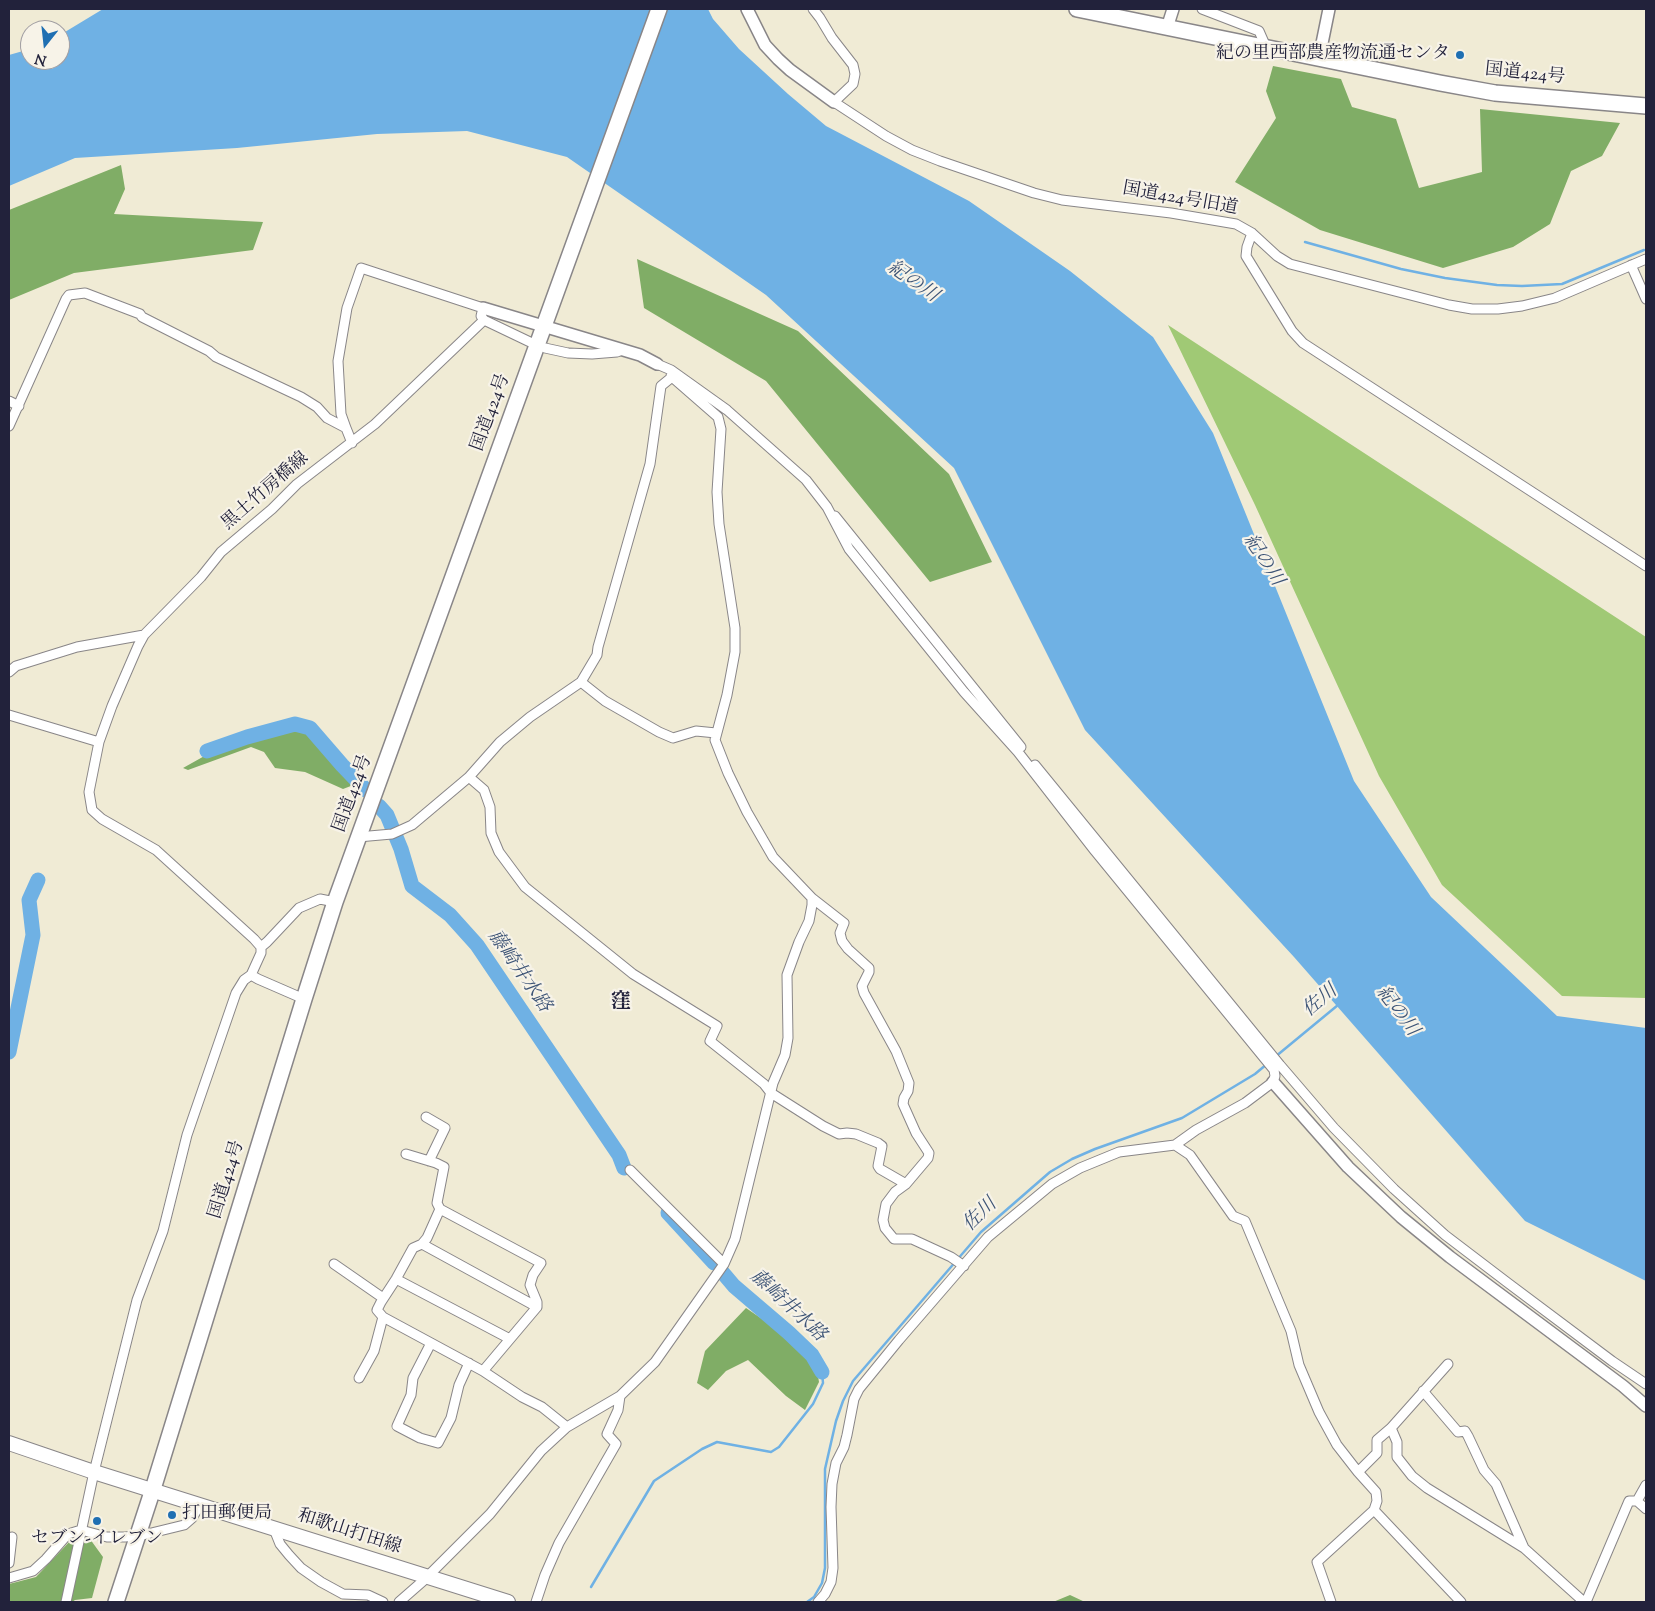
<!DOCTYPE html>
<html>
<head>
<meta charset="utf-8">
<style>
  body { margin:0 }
  #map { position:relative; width:1655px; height:1611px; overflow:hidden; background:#f0ebd5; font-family:"Sorts Mill Goudy",serif }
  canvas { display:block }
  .frame { position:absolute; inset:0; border:10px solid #22223b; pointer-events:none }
  .north { position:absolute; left:20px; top:20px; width:50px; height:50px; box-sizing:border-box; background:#f7f3e8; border:1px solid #a29fa3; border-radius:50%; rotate:196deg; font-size:14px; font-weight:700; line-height:20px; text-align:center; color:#22223b }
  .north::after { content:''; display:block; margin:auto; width:18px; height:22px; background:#1f6fb2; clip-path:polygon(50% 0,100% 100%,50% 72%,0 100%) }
</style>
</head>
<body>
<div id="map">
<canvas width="1655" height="1611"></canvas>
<div class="frame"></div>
<div class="north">N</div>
</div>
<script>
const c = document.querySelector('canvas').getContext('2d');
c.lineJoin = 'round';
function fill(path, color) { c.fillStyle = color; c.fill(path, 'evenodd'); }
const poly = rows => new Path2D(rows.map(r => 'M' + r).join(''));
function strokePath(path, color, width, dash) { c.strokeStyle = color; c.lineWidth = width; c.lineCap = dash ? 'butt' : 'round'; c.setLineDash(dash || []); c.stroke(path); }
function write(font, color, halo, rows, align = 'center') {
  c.font = font + ' "Sorts Mill Goudy","Noto Serif JP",serif'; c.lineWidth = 4.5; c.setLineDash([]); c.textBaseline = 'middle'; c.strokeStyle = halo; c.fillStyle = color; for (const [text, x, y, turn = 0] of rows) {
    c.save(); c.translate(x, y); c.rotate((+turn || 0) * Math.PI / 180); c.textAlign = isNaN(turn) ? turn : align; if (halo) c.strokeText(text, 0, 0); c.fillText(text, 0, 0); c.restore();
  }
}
const green = poly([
  [1168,325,1646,637,1646,998,1562,996,1442,885,1379,776,1255,505]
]);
const forest = poly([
  [1273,66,1341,79,1352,107,1396,119,1419,188,1482,172,1480,109,1620,123,1602,156,1571,171,1550,224,1513,247,1443,268,1320,230,1235,182,1276,118,1266,91],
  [121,165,125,189,114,214,263,222,253,250,74,273,9,300,9,210],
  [637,259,798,331,949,474,992,562,930,582,766,381,644,308],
  [291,729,306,731,313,735,356,784,343,789,305,772,275,768,264,752,251,747,188,770,183,768,208,754],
  [746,1308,784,1334,817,1370,819,1382,805,1410,786,1396,748,1360,726,1371,708,1390,697,1383,705,1351],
  [73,1538,90,1539,103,1557,92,1598,75,1600,72,1602,9,1602,9,1584,36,1577],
  [1070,1595,1085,1602,1053,1602]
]);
const water = poly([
  [103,9,708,9,713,19,739,49,788,94,826,126,969,201,1070,271,1153,337,1213,433,1354,781,1431,897,1557,1016,1646,1028,1646,1281,1525,1221,1294,957,1085,730,954,468,766,295,567,157,467,131,377,134,237,148,75,158,9,186,9,55,30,49,30,60,60,60,60,35]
]);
const stream = poly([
  [1305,242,1401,269,1445,278,1497,285,1522,286,1562,284,1644,250],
  [1275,1057,1338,1005],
  [591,1587,654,1481,702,1449,717,1442,771,1452,779,1447,813,1404,823,1383,822,1372],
  [807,1602,814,1597,822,1583,825,1568,825,1469,836,1421,843,1401,853,1381,981,1232,1050,1172,1072,1159,1095,1149,1182,1118,1255,1074,1267,1064]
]);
const river = poly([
  [207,751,247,737,295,724,310,728,342,765,366,790],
  [379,806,387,815,401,849,412,886,450,915,477,945,619,1155,624,1168],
  [9,1052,33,935,29,900,38,880],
  [668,1213,714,1263],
  [723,1273,734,1286,789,1333,812,1355,822,1372]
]);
const minor = poly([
  [813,9,820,18,832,38,853,65,855,74,853,84,834,102,886,136,912,150,940,161,1034,193,1062,200,1171,213,1236,224,1252,233,1277,256,1290,264,1449,305,1472,309,1498,309,1522,306,1555,298,1646,259],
  [1202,9,1259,31,1266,47],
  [1252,233,1247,247,1246,256,1292,331,1303,343,1646,566],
  [1631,265,1646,299],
  [484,320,530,342],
  [545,348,568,353,592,354,617,352,622,350],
  [657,364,671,370,727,410,806,480,827,507,849,549,964,692,1018,752,1095,851,1274,1070,1275,1076,1273,1082,1245,1103,1196,1130,1175,1145,1119,1152,1080,1168,1052,1184,988,1237,899,1340,859,1389,854,1399,847,1435,844,1447,836,1463,832,1484,831,1507,833,1568,831,1582,825,1594,818,1602],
  [671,376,718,417,721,429,717,492,719,524,735,628,735,652,727,695,715,740,728,773,747,812,773,857,812,898,844,923,840,933,842,941,848,949,869,968,869,972,862,986,864,993,896,1051,909,1083,908,1091,904,1098,903,1104,916,1133,929,1153,928,1158,906,1184,895,1192,886,1204,883,1220,885,1228,894,1239,912,1239,951,1257,964,1266],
  [9,401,19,406],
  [9,426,66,299,69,295,85,293,140,314,142,317,209,351,216,357,301,397,317,407,327,418,346,428,352,443],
  [346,428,341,414,338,361,347,308,361,268,483,308,481,316,484,320],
  [835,516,1021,747],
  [9,672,16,666,77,647,144,635,201,577,221,552,272,509,297,484,375,424,484,320],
  [581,682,605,701,659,732,673,738,696,731,716,733],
  [9,715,99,742],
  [1035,765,1280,1065,1334,1128,1394,1189,1445,1235,1508,1283,1612,1361,1646,1384],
  [469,777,484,790,490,807,491,833,499,852,525,887,633,974,717,1026,710,1041,764,1084,771,1093,823,1126,839,1134,847,1133,856,1134,878,1143,882,1146,878,1166,880,1169,906,1184],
  [358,837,392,834,412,825,469,777,500,742,530,717,581,682,597,655,598,647,650,464,661,386,672,377],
  [261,947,267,942,299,908,320,899,335,902],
  [251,975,258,979,304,999],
  [426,1117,445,1128,429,1161],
  [1175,1145,1190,1155,1233,1216,1245,1221,1291,1331,1299,1365,1319,1412,1337,1445,1358,1472,1376,1492,1377,1501,1374,1510,1317,1562,1331,1602],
  [406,1154,436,1163,444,1167,437,1203,440,1209,427,1238,422,1244],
  [630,1170,724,1264],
  [440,1209,541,1263,533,1275,530,1285,537,1302,537,1307],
  [422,1244,537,1307,483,1371,383,1317,377,1310,381,1302,396,1279,413,1248,422,1244],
  [334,1264,383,1298],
  [396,1279,510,1339],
  [431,1343,413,1378,411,1395,397,1426,420,1438,438,1443,451,1418,459,1385,469,1363],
  [483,1371,522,1397,542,1407,567,1427],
  [359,1378,374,1351,383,1317],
  [1423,1391,1458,1432,1465,1431,1468,1436,1484,1470,1496,1484,1524,1548],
  [1391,1428,1397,1442,1397,1457,1412,1476,1427,1488,1524,1548,1584,1602],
  [1358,1472,1377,1453,1377,1440,1391,1428,1448,1364],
  [1637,1501,1646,1509],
  [1374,1510,1461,1602],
  [274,1529,280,1544,289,1555,301,1568,321,1582,343,1594,368,1595,383,1602],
  [9,1563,12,1537],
  [9,1578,33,1571,46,1559,68,1534,81,1530,107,1537,125,1537,143,1535,184,1525,192,1518,200,1505],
  [66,1602,94,1472,137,1300,163,1231,187,1135,236,993,244,980,251,975,261,953,261,947,254,939,156,850,102,819,92,810,89,792,99,742,112,706,138,646,144,635],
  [399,1602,423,1581,490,1514,541,1451,567,1427,620,1396,655,1362,724,1264,735,1239,773,1083,785,1055,788,1038,787,975,799,942,809,921,812,905,812,898],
  [536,1602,545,1575,559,1543,616,1444,607,1434,618,1410,620,1396],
  [1586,1602,1629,1501,1637,1501,1646,1485]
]);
const tertiary = poly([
  [747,9,765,45,778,59,790,70,834,102],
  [1167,28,1173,9],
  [1319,58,1329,9],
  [483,308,640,355,657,364],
  [1273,1082,1348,1167,1401,1217,1450,1257,1623,1386,1646,1406]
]);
const primary = poly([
  [9,1443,94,1472,508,1602]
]);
const trunk = poly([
  [1077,9,1440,83,1495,93,1646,106],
  [116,1602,153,1489,304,999,335,902,659,9]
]);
const markers = [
  [1460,55,5,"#1f6fb2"],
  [172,1515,5,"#1f6fb2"],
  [97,1521,5,"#1f6fb2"]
];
const poiNames = [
  ["紀の里西部農産物流通センタ",1450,55],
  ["打田郵便局",182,1515,"left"],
  ["セブン-イレブン",97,1540,"center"]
];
const streetNames = [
  ["国道424号",1525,75,6],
  ["国道424号旧道",1180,200,10],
  ["国道424号",492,413,-70],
  ["黒土竹房橋線",266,492,-41],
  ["国道424号",354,794,-70],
  ["国道424号",228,1180,-73],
  ["和歌山打田線",349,1533,18]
];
const waterNames = [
  ["紀の川",912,283,35],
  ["紀の川",1262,561,57],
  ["藤崎井水路",518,972,55],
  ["佐川",1321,1002,-40],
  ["紀の川",1396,1012,53],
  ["佐川",981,1216,-44],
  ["藤崎井水路",787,1307,43]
];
const quarterNames = [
  ["窪",621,1004]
];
fill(green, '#a0c975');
fill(forest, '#80ad66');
fill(water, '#6fb1e4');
strokePath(stream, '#6fb1e4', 2.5);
strokePath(river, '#6fb1e4', 15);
strokePath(minor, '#898688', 11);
strokePath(tertiary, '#898688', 14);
strokePath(primary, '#898688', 16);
strokePath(trunk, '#898688', 18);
strokePath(minor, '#fff', 9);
strokePath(tertiary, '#fff', 11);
strokePath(primary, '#fff', 14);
strokePath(trunk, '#fff', 15);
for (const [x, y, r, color] of markers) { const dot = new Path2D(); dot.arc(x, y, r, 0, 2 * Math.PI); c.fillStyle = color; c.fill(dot); strokePath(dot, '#f7f3e8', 2); }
write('18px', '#22223b', '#f7f3e8', poiNames, 'right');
write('18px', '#22223b', '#f7f3e8', streetNames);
write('italic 19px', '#3d5476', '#f7f3e8', waterNames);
write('bold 20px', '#22223b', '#f7f3e8', quarterNames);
</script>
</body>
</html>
